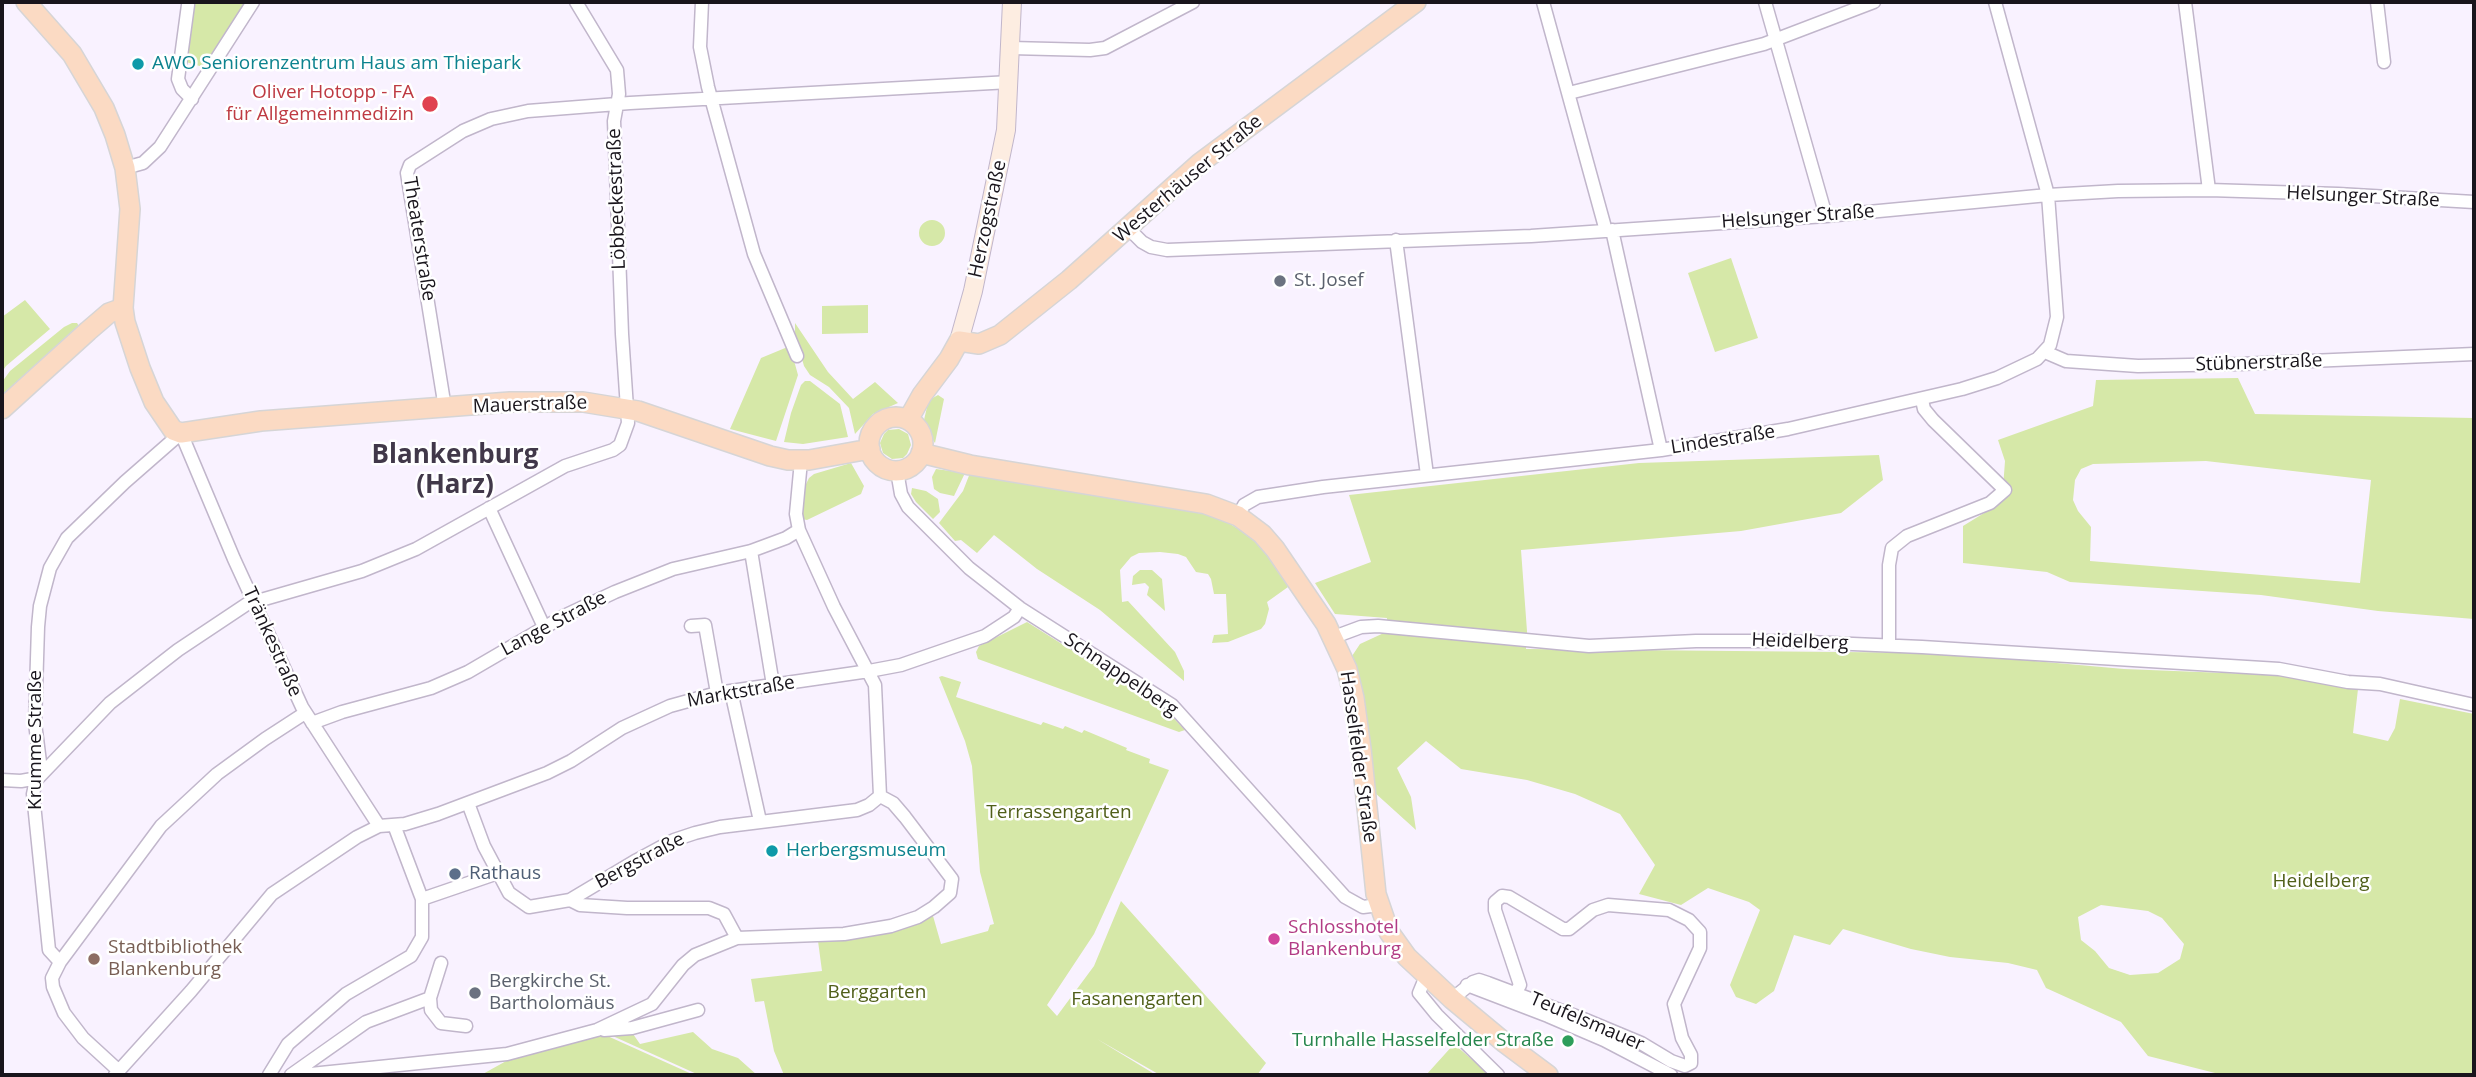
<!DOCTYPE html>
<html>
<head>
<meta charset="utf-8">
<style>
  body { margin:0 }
  #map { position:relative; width:2476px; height:1077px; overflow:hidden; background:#f9f2ff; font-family:"Open Sans",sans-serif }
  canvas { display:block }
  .frame { position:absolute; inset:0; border:4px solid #19151c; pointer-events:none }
</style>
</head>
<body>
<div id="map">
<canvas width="2476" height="1077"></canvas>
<div class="frame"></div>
</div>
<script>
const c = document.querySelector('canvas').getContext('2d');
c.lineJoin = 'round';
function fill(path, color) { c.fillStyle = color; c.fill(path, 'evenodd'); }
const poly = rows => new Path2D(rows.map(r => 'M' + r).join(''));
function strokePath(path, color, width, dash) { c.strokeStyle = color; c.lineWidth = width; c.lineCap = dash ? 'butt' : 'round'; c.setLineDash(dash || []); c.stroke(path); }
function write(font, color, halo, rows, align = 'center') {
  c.font = font + ' "Open Sans",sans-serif'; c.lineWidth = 5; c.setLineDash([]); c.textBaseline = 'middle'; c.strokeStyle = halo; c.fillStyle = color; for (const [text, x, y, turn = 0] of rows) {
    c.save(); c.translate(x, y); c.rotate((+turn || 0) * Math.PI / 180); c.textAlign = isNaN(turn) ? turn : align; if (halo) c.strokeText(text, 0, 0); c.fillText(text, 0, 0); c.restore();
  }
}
const green = poly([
  [186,2,245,2,203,67,186,62],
  '919 233a13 13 0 1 1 26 0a13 13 0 1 1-26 0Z',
  [1731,258,1758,338,1715,352,1688,273],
  [25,300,50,329,6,366,2,372,2,317],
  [868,305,868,333,822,334,822,306],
  [72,323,77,323,79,326,2,395,2,382,10,371,64,327],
  [795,323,828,372,853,399,875,382,898,403,873,414,855,434,849,408,829,387,810,375,804,366,795,335],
  [790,346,798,375,776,441,730,429,761,358],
  [2238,378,2255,414,2474,418,2474,619,2378,611,2261,595,2070,582,2047,572,1963,563,1963,526,2002,502,2005,461,1998,440,2093,406,2096,380],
  [2206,461,2371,480,2360,583,2090,561,2091,527,2078,511,2073,500,2075,480,2081,469,2093,464],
  [805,381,810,381,840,404,848,437,803,444,784,442,791,413,801,385],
  [938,395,944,399,935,443,925,429,924,420,927,407,931,399],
  [899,429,908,434,911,445,907,454,903,458,892,459,883,453,880,443,884,434,888,430],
  [1879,455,1883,480,1841,513,1741,531,1521,550,1527,631,1526,649,1944,653,2124,669,2275,675,2358,689,2353,733,2388,741,2395,728,2400,699,2474,714,2474,1075,2223,1075,2148,1056,2121,1022,2046,988,2037,970,2008,963,1950,957,1911,949,1843,929,1830,945,1794,935,1774,991,1756,1004,1736,997,1730,985,1760,910,1749,902,1708,888,1681,905,1639,894,1655,865,1620,814,1575,794,1527,780,1461,769,1426,741,1397,768,1411,797,1416,830,1374,792,1352,656,1360,644,1386,632,1387,618,1335,614,1315,583,1371,562,1349,495,1639,463],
  [2101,905,2148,911,2162,918,2184,944,2180,959,2158,973,2130,975,2109,968,2095,951,2081,940,2078,917],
  [851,463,864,486,861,494,807,520,802,519,804,488,809,478,814,474],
  [936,469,965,473,954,496,940,493,934,489,932,477],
  [970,473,1209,515,1227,522,1256,540,1268,554,1288,587,1267,602,1269,609,1265,624,1261,629,1228,642,1212,643,1214,635,1228,634,1226,594,1214,594,1211,579,1208,574,1196,572,1186,557,1178,554,1160,552,1139,553,1131,557,1120,570,1122,602,1128,601,1175,652,1184,671,1184,681,1100,610,1037,569,994,535,977,553,961,540,955,541,939,523,963,491],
  [912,488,926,491,938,499,940,512,933,519,916,502,911,494],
  [1140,570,1152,570,1162,579,1165,611,1147,595,1149,587,1145,583,1132,585,1133,576],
  [1027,622,1165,709,1185,730,1179,732,978,659,976,652,979,646],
  [942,676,961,682,956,697,1041,725,1043,722,1063,729,1065,726,1082,733,1084,730,1127,748,1126,750,1150,759,1149,763,1169,770,1094,934,1047,1005,1057,1016,1094,966,1121,901,1266,1063,1257,1075,1160,1075,1097,1039,1156,1075,784,1075,774,1051,764,1001,755,1002,751,979,822,971,818,941,867,935,904,926,933,916,941,944,988,931,990,925,994,924,980,872,972,766,965,741,939,677],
  [631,1031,640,1044,693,1032,712,1049,738,1058,757,1075,699,1075,606,1033],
  [603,1034,694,1075,481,1075,508,1060],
  [1454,1044,1490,1075,1426,1075]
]);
const street = poly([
  [702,2,700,47,708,87,754,254,797,356],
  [1543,2,1606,231],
  [1765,2,1826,216],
  [2185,2,2209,190],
  [2377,2,2384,62],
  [188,5,178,79,182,89,192,99],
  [1011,48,1090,50,1105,48,1193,2],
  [1569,93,1764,44,1874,2],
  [125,168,143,163,160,147,253,2],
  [1128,228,1142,242,1151,247,1167,250,1531,236,1826,216,2048,195,2118,191,2209,190,2338,194,2474,202],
  [1612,230,1661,450],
  [1396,240,1427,475],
  [2045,352,2066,361,2138,366,2240,364,2474,354],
  [445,408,407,173,410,165,463,131,491,119,528,111,630,103,1010,82],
  [801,461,796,514,799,530,834,607,875,685,880,796],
  [897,471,901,494,908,507,969,568,1020,608,1172,705,1345,897,1363,907,1379,905],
  [489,508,544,627],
  [1238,516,1244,505,1258,497,1323,487,1661,450,1788,429,1962,389,1997,378,2037,359,2050,345,2057,317,2048,195,1995,2],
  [751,551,773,685],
  [691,626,705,625,717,693],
  [1334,637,1361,627,1378,626,1589,646,1696,641,1784,641,1922,647,2279,669,2348,682,2380,684,2474,705],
  [1889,645,1889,565,1892,548,1907,536,1990,503,2005,490,1933,420,1924,409,1922,400],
  [731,691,760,821],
  [312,723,342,712,431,688,468,672,564,616,615,592,673,569,751,551,786,538,799,530],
  [2,780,21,781,38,778,110,703,178,650,247,604,362,571,416,549,565,466,613,450,620,445,628,423,622,334,616,173,614,121,619,94,617,70,576,2],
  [468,803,484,846,509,893,529,907,570,900,637,860,674,840,695,833,720,827,857,810,869,805,880,796],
  [422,899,498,873],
  [570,900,580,905,627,908,709,908,724,914,737,938],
  [60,962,161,826,217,774,265,739,305,713],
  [441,963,430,998,431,1010,441,1023,466,1026],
  [1426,976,1419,993,1437,1015,1498,1075],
  [1467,985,1548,1016,1604,1040,1671,1075],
  [1452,999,1473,982,1479,980,1488,983,1581,1018,1641,1043,1671,1061,1685,1066,1691,1063,1691,1055,1682,1038,1674,1004,1700,948,1700,932,1689,920,1669,910,1608,905,1593,910,1569,929,1563,929,1509,897,1502,896,1495,902,1495,910,1520,985,1516,992],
  [604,1030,632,1028,698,1010],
  [119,1071,83,1038,64,1013,53,987,52,978,60,962,49,950,33,794,40,762,35,723,38,627,40,606,50,568,67,538,125,482,181,433,234,559,302,707,379,826],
  [115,1075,191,991,272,894,357,837,379,826,405,824,438,814,547,773,571,761,622,728,670,706,717,693,869,671,901,665,985,636,1014,617,1020,608],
  [269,1075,288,1044,346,994,411,956,422,937,422,899,394,825],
  [291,1075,366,1022,430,998],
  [301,1075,507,1054,597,1030,652,1004,683,965,695,955,737,938,844,934,891,926,918,917,934,907,950,893,952,879,905,817,893,803,880,796]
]);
const secondary = poly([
  [959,341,973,291,1006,130,1012,2]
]);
const primary = poly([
  [26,2,72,54,104,108,115,135,125,168,130,209,123,308,125,322,140,368,154,402,173,430,181,433,261,421,510,402,583,402,638,411,770,456,788,460,809,460,870,449],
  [2,409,88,331,109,313,123,308],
  '869 444a27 27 0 1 1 54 0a27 27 0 1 1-54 0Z',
  [908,420,922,395,949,359,959,341,979,344,1000,335,1069,280,1200,163,1416,2],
  [921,453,970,465,1206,504,1238,516,1262,534,1275,549,1326,624,1347,669,1354,698,1361,749,1376,894,1389,932,1407,957,1452,999,1505,1043,1548,1075]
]);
const markers = [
  [138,64,7,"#0f9aa8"],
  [430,104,9,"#e0444e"],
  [1280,281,7,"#6b7280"],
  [772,851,7,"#0f9aa8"],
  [455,874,7,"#5c6f8a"],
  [1274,939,7,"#d1479c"],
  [94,959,7,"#8d6e63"],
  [475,993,7,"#6b7280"],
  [1568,1041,7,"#2e9e5b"]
];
const cultureNames = [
  ["AWO Seniorenzentrum Haus am Thiepark",152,64],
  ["Herbergsmuseum",786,851]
];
const healthNames = [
  ["Oliver Hotopp - FA",414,93],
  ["für Allgemeinmedizin",414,115]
];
const streetNames = [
  ["Westerhäuser Straße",1188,179,-40],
  ["Helsunger Straße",2363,197,3],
  ["Löbbeckestraße",617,199,-92],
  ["Helsunger Straße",1798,217,-4],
  ["Herzogstraße",988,219,-78],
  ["Theaterstraße",419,239,81],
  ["Stübnerstraße",2259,363,-2],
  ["Mauerstraße",530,405,-2],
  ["Lindestraße",1723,440,-9],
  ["Lange Straße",554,624,-28],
  ["Tränkestraße",272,642,66],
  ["Heidelberg",1800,642,2],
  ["Schnappelberg",1121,675,34],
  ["Marktstraße",741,692,-10],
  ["Krumme Straße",36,740,-90],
  ["Hasselfelder Straße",1358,757,82],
  ["Bergstraße",640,861,-28],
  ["Teufelsmauer",1587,1022,23]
];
const worshipNames = [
  ["St. Josef",1294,281],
  ["Bergkirche St.",489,982],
  ["Bartholomäus",489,1004]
];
const parkNames = [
  ["Terrassengarten",1059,813],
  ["Heidelberg",2321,882],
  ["Berggarten",877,993],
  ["Fasanengarten",1137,1000]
];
const serviceNames = [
  ["Rathaus",469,874]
];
const hotelNames = [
  ["Schlosshotel",1288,928],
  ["Blankenburg",1288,950]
];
const educationNames = [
  ["Stadtbibliothek",108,948],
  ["Blankenburg",108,970]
];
const leisureNames = [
  ["Turnhalle Hasselfelder Straße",1554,1041]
];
const districtNames = [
  ["Blankenburg",455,456],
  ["(Harz)",455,486]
];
fill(green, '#d6e8a8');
strokePath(street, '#c1b6cb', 15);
strokePath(secondary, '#c1b6cb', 20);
strokePath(primary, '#d6d5d6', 22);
strokePath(street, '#fff', 12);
strokePath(secondary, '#fdede1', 18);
strokePath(primary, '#fbdac3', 19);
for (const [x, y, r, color] of markers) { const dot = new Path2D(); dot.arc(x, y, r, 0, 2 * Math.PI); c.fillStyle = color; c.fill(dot); strokePath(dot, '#fff', 2.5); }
write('19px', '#0d838f', '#fff', cultureNames, 'left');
write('19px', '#be3a42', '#fff', healthNames, 'right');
write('19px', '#19151c', '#fff', streetNames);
write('19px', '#5b616d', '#fff', worshipNames, 'left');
write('19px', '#505f19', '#fff', parkNames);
write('19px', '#4e5e75', '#fff', serviceNames, 'left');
write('19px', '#b23c85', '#fff', hotelNames, 'left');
write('19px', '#785e54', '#fff', educationNames, 'left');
write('19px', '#27864d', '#fff', leisureNames, 'right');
write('bold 26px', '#413849', '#fff', districtNames);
</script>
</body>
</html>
